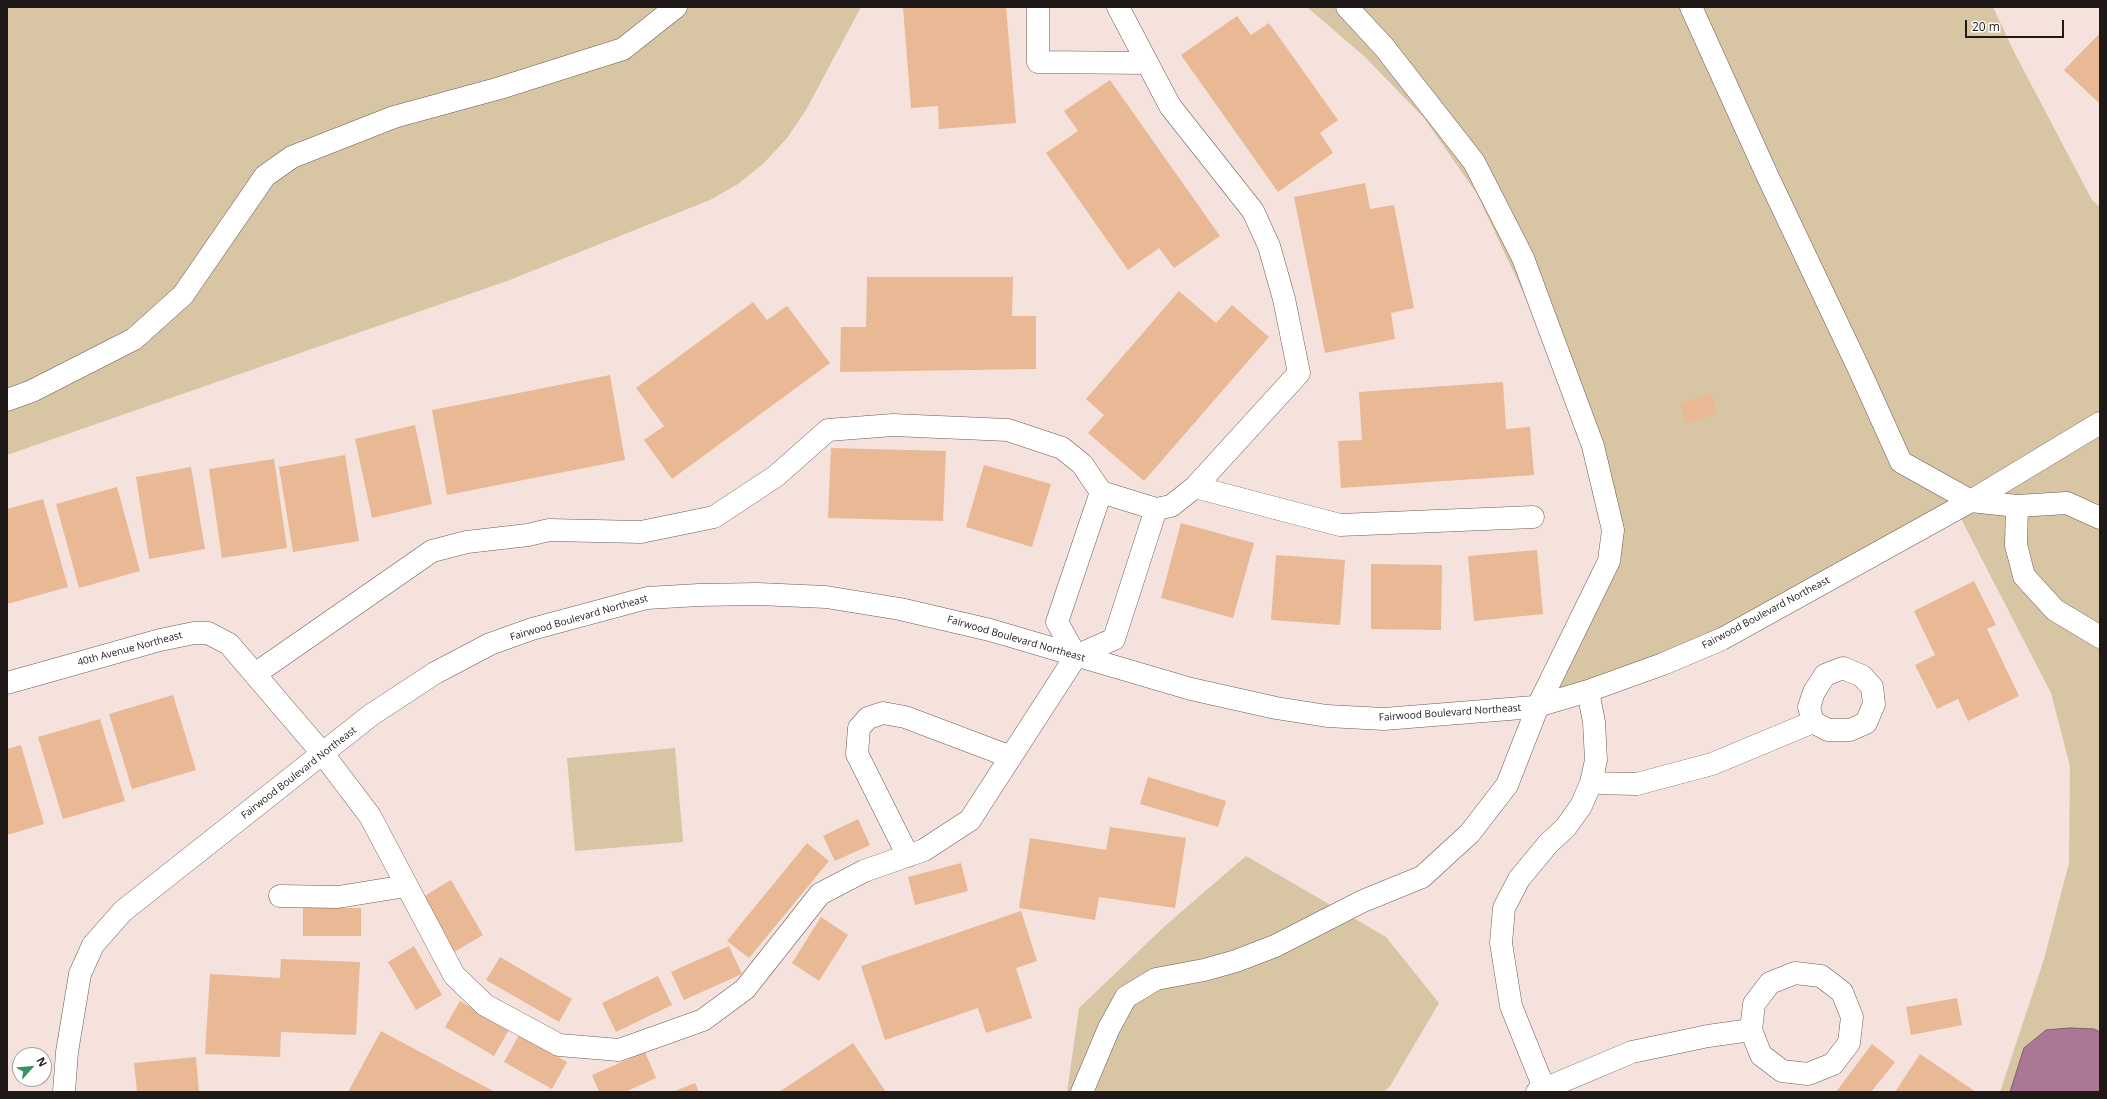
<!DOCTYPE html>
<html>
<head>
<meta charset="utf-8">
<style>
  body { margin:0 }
  #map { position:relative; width:2107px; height:1099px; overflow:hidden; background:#f5e2dd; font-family:"Open Sans",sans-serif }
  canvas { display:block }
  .frame { position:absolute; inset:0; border:8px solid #1f1917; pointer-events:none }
  .north { position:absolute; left:12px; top:1047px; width:40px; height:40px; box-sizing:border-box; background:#fff; border:1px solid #a5a3a2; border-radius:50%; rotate:63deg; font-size:11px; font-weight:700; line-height:16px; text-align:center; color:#1f1917 }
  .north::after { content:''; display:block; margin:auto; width:14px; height:18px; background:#3a9063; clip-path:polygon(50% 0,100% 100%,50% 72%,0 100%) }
  .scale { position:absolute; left:1965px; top:20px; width:99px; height:18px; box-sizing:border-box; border:2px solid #1f1917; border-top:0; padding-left:5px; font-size:12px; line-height:14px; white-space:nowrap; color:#1f1917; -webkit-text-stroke:3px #fff; paint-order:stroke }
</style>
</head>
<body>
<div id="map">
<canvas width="2107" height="1099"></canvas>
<div class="frame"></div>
<div class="north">N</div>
<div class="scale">20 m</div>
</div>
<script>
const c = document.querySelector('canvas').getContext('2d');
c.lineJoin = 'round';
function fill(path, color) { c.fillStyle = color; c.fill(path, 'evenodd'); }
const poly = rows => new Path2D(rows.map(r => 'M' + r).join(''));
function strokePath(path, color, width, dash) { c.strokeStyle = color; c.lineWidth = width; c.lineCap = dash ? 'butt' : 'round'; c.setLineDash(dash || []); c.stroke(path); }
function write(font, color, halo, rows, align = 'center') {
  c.font = font + ' "Open Sans",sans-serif'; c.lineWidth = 4; c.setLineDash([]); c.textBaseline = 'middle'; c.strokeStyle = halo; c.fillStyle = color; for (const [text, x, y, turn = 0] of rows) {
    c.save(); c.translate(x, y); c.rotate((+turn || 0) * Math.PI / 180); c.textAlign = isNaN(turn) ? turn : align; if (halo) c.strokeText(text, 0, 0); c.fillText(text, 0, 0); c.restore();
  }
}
const green = poly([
  [7,7,861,7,806,110,787,138,764,163,738,184,710,200,507,281,7,455],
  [1307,7,1993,7,2014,52,2092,200,2100,207,2100,1092,2000,1092,2044,959,2069,863,2070,766,2051,693,1956,509,1722,639,1534,707,1604,553,1599,495,1529,305,1477,194,1424,118,1365,57],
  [675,748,683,842,575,851,567,758],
  [1246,856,1386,937,1439,1003,1390,1086,1384,1092,1067,1092,1079,1008,1166,925]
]);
const water = poly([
  [2070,1028,2094,1029,2100,1032,2100,1092,2010,1092,2024,1048,2046,1030,2070,1028]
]);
const building = poly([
  [903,7,1006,7,1016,123,939,129,938,106,911,108],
  [1237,16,1251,35,1269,23,1338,120,1320,133,1333,153,1278,192,1181,55],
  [2100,33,2100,104,2064,70],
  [1110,80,1220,236,1174,268,1159,248,1128,270,1046,153,1078,131,1064,111],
  [1365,183,1370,209,1394,205,1414,308,1391,313,1395,339,1325,353,1294,197],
  [867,277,1013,277,1012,316,1036,316,1036,369,840,372,841,327,866,327],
  [1179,291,1216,323,1232,305,1269,337,1144,481,1088,433,1104,415,1086,399],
  [753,302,767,320,787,306,830,363,672,479,644,440,664,426,636,388],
  [610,375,625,460,447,495,432,410],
  [1503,382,1506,429,1530,427,1534,475,1341,488,1338,441,1362,440,1359,392],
  [1711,394,1717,414,1686,423,1680,403],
  [415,425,432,504,372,518,355,439],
  [831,448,946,451,943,521,828,518],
  [345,455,359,541,293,552,279,467],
  [274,459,287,548,222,558,209,469],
  [984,465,1051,484,1032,547,966,527],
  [191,467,205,549,149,559,136,477],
  [117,487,140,571,79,588,56,504],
  [43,499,68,587,7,604,7,509],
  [1181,523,1254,543,1233,618,1161,598],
  [1537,550,1543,614,1474,621,1468,556],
  [1276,555,1345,560,1340,625,1271,620],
  [1371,564,1442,565,1441,630,1371,629],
  [1974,581,1996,625,1987,629,2019,696,1968,721,1958,699,1937,709,1915,665,1935,655,1914,611],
  [173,695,196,770,132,789,109,714],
  [100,719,125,801,63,819,38,737],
  [21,745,44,824,7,835,7,749],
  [1148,777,1226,801,1218,827,1140,804],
  [858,819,870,845,835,861,823,836],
  [1110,827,1186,838,1175,908,1099,897,1095,920,1019,908,1030,838,1106,850],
  [807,843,829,861,749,958,727,941],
  [961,863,968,891,915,905,908,877],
  [451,880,483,935,454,952,421,898],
  [303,908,361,908,361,936,303,936],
  [1021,911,1037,961,1016,968,1032,1018,986,1033,978,1008,885,1040,861,966],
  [821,917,848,935,819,981,792,963],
  [414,946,442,995,416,1010,388,962],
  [729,946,742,974,684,1000,671,972],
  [500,957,572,999,559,1022,486,980],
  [281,959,360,962,356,1035,281,1032,280,1057,205,1054,210,974,280,978],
  [658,976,672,1005,616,1032,602,1003],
  [1957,998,1962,1025,1911,1035,1906,1007],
  [460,1001,509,1030,494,1056,445,1027],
  [381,1031,495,1092,348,1092],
  [519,1035,567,1062,552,1089,504,1062],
  [853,1043,886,1092,779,1092],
  [1872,1044,1895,1062,1871,1092,1836,1092],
  [645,1052,656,1078,625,1092,599,1092,592,1075],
  [1920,1054,1976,1092,1895,1092],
  [196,1057,199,1092,137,1092,134,1063],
  [695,1083,699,1092,672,1092]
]);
const minor = poly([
  [1038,7,1038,62,1147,63],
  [1691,7,1767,175,1859,369,1901,462,1971,501,2017,506,2016,545,2024,576,2055,610,2100,637],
  [7,400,32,391,134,339,183,295,265,176,292,157,394,117,500,88,623,49,676,7],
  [1195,487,1340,525,1533,517],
  [2017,506,2067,503,2100,518],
  [1076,656,1057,622,1101,492],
  [255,674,432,551,467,542,528,535,549,530,641,532,714,517,776,476,828,430,893,425,1008,430,1062,448,1082,464,1101,492,1156,509,1171,506,1195,487,1299,373,1284,299,1269,246,1253,211,1170,106,1118,7],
  [7,683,160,640,194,633,208,633,229,644,323,754,370,816,454,975,485,1005,559,1045,619,1050,703,1020,745,989,820,894,864,871,924,850,970,820,1076,656,1114,639,1156,509],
  [1591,783,1637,784,1712,764,1813,722,1828,730,1850,730,1866,723,1874,704,1872,687,1862,676,1843,668,1825,675,1814,692,1809,707,1813,722],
  [908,856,857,754,859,728,868,718,883,713,905,717,1011,757],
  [280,896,338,897,406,886],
  [1544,1088,1511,1006,1501,943,1504,908,1519,879,1548,844,1566,827,1581,806,1591,783,1596,760,1594,722,1588,691],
  [64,1092,67,1052,80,974,93,945,123,911,371,715,435,673,490,644,532,629,647,598,699,595,758,594,826,597,900,609,990,630,1191,689,1276,708,1327,716,1384,719,1534,707,1588,691,1663,664,1722,639,1971,501,2100,423],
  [1082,1092,1109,1028,1126,997,1156,979,1204,970,1236,961,1275,946,1363,901,1422,877,1470,833,1507,785,1538,706,1609,561,1613,530,1593,446,1523,258,1474,162,1384,47,1347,7],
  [1537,1092,1632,1052,1708,1036,1751,1030,1761,1055,1782,1071,1808,1074,1833,1064,1849,1043,1852,1017,1842,992,1821,976,1795,973,1770,983,1754,1004,1751,1030]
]);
const streetNames = [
  ["Fairwood Boulevard Northeast",1766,613,-28],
  ["Fairwood Boulevard Northeast",579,618,-16],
  ["Fairwood Boulevard Northeast",1016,639,16],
  ["40th Avenue Northeast",130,649,-15],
  ["Fairwood Boulevard Northeast",1450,713,-4],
  ["Fairwood Boulevard Northeast",299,773,-38]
];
fill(green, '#d7c5a3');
fill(water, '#aa7895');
strokePath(water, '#805c6f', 1);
fill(building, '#e9b894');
strokePath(minor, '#6b5b57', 23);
strokePath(minor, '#fff', 22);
write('10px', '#1f1917', '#fff', streetNames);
</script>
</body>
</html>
